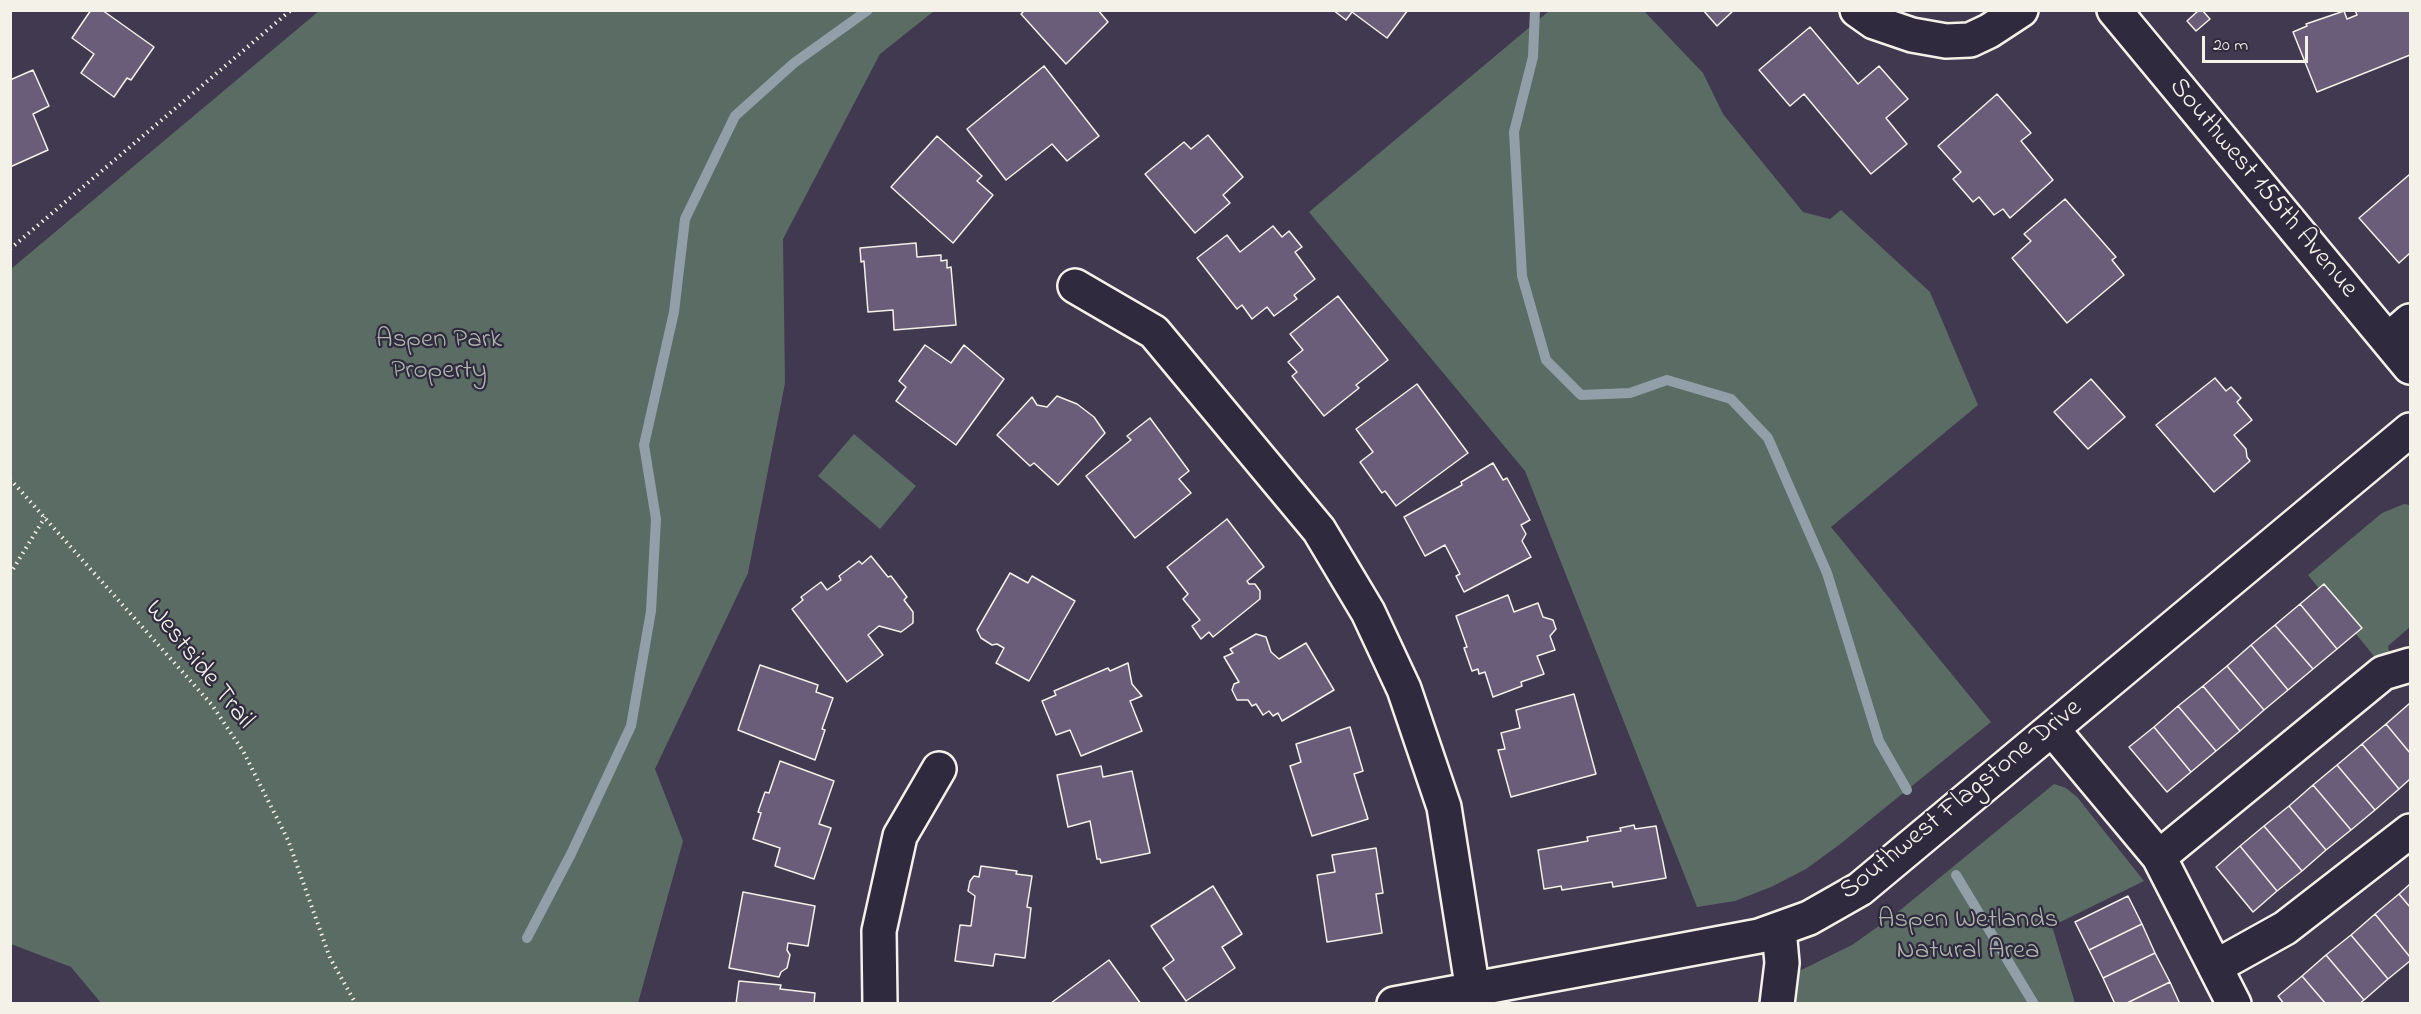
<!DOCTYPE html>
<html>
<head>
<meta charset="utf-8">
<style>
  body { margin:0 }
  #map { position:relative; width:2421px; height:1014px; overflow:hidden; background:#41394f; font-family:"Indie Flower",sans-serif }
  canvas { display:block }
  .frame { position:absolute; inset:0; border:12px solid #f4f1e8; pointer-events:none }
  .scale { position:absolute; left:2202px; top:36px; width:106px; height:27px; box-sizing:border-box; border:3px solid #f4f1e8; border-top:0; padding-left:8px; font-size:18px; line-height:21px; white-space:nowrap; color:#f4f1e8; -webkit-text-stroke:4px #2f2a3d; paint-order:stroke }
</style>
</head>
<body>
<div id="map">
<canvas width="2421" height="1014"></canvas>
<div class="frame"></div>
<div class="scale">20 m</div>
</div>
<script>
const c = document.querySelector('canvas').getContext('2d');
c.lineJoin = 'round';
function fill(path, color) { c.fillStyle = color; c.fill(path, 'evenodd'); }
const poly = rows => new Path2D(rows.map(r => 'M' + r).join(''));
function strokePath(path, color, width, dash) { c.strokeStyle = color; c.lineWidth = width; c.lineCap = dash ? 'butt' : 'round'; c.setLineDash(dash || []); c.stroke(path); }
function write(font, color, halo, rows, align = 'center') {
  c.font = font + ' "Indie Flower",sans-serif'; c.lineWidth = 4.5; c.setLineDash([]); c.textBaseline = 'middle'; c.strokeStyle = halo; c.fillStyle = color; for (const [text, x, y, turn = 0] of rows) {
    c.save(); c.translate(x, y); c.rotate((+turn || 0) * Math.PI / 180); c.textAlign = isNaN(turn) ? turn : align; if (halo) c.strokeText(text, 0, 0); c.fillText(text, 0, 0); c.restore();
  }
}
const green = poly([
  [319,11,934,11,880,54,783,239,785,383,748,573,655,769,683,841,638,1003,101,1003,71,967,11,944,11,269],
  [1549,11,1644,11,1703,73,1723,114,1803,212,1830,219,1841,210,1930,292,1978,405,1831,527,1991,722,1839,845,1806,869,1771,887,1735,901,1697,907,1525,471,1309,212],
  [854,434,916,486,880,529,818,476],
  [2404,504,2410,505,2410,627,2388,646,2391,660,2374,662,2373,655,2308,575,2382,513],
  [2054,784,2066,788,2077,797,2144,881,2052,926,2075,1003,1798,1004,1791,998,1795,973,1852,945,1893,916]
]);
const stream = poly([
  [1535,10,1533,57,1514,132,1522,276,1546,360,1581,395,1630,393,1667,380,1731,399,1768,438,1827,573,1879,741,1907,790],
  [1956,875,2034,1004],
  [527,938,571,854,631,726,651,611,656,519,644,445,674,312,685,219,735,116,794,63,868,10]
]);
const building = poly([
  [91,10,102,10,154,47,131,80,127,78,114,97,81,73,94,54,72,38,91,10],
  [1025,10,1098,10,1108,22,1066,64,1021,14,1025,10],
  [1333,10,1408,10,1387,38,1352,12,1346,20,1333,10],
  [1703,10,1734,10,1717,26,1703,10],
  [2199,10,2202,10,2210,19,2196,31,2187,21,2199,10],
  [2355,10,2410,10,2410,55,2317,92,2293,32,2307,26,2306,24,2344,11,2347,19,2357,15,2355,10],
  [1810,27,1858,84,1879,66,1908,99,1886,118,1907,144,1871,174,1804,94,1790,106,1759,70,1810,27],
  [1044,66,1099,136,1067,161,1052,144,1006,180,967,129,1044,66],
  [33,70,49,106,33,114,48,150,10,167,10,80,33,70],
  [1997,94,2031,133,2021,141,2053,180,2010,218,2003,209,1994,215,1979,197,1973,202,1953,179,1961,172,1938,146,1997,94],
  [1208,135,1243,177,1223,195,1230,203,1195,233,1145,174,1184,142,1191,149,1208,135],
  [937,136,982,176,977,181,993,195,953,243,891,187,937,136],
  [2410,174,2410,253,2399,263,2359,218,2410,174],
  [2065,199,2116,257,2112,260,2124,275,2067,323,2012,258,2031,241,2024,234,2065,199],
  [1273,226,1282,237,1289,231,1302,247,1295,252,1315,279,1294,295,1297,299,1274,316,1267,307,1252,319,1242,305,1237,309,1197,258,1227,235,1240,252,1273,226],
  [916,243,917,257,941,255,941,261,947,260,947,268,951,267,956,325,894,330,893,310,868,312,864,261,861,262,860,248,916,243],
  [1338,296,1388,360,1356,385,1359,388,1324,416,1292,376,1297,372,1288,362,1303,350,1290,334,1338,296],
  [925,345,951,363,964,345,1004,379,956,445,896,401,906,387,899,381,925,345],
  [2215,378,2226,391,2231,387,2241,398,2237,402,2252,420,2234,435,2246,449,2247,457,2250,461,2214,492,2156,425,2215,378],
  [2091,379,2125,417,2088,449,2054,412,2091,379],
  [1417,384,1468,453,1396,506,1385,491,1382,493,1360,462,1373,452,1356,429,1417,384],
  [1057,396,1077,404,1094,417,1105,433,1058,485,1034,463,1030,466,997,435,1032,397,1037,405,1047,407,1057,396],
  [1150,418,1189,471,1179,479,1191,493,1135,538,1086,476,1131,440,1127,436,1150,418],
  [1493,463,1503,480,1507,478,1530,520,1521,525,1526,534,1522,541,1531,557,1464,592,1456,576,1460,574,1445,545,1425,556,1404,517,1462,485,1461,482,1493,463],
  [1227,519,1264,567,1247,581,1249,584,1255,584,1260,591,1260,599,1213,637,1209,632,1201,639,1192,626,1200,620,1183,599,1188,594,1167,567,1227,519],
  [871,556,888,577,891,576,907,597,904,600,913,612,913,623,901,632,879,626,868,635,883,655,847,682,792,609,803,600,801,597,821,582,827,590,841,580,839,576,859,561,862,564,871,556],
  [1010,573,1028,583,1032,576,1075,601,1029,681,996,663,1004,648,997,644,992,645,981,638,977,630,1010,573],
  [2324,584,2362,628,2337,649,2300,604,2324,584],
  [1508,595,1514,612,1538,603,1543,617,1553,620,1556,629,1550,636,1555,650,1537,656,1544,674,1521,682,1522,686,1493,697,1485,672,1479,674,1478,669,1472,671,1464,648,1467,647,1456,616,1508,595],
  [2300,604,2337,649,2313,669,2275,625,2300,604],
  [2275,625,2313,669,2288,690,2251,645,2275,625],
  [1256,634,1266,637,1271,652,1279,659,1306,643,1334,690,1282,721,1278,713,1273,716,1269,711,1263,715,1256,704,1252,706,1248,700,1237,700,1232,690,1234,684,1239,682,1224,657,1233,653,1230,649,1256,634],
  [2251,645,2288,690,2264,710,2227,666,2251,645],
  [1128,663,1132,684,1142,696,1130,701,1142,731,1081,756,1070,730,1056,735,1042,701,1056,695,1054,691,1108,668,1110,671,1128,663],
  [760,665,818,685,816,692,833,698,822,729,825,730,815,760,738,730,760,665],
  [2227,666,2264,710,2240,731,2203,686,2227,666],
  [2203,686,2240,731,2216,751,2178,706,2203,686],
  [1574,694,1596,774,1511,797,1498,750,1505,749,1501,733,1520,728,1516,710,1574,694],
  [2410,703,2410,753,2386,724,2410,703],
  [2178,706,2216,751,2191,772,2154,727,2178,706],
  [2386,724,2410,753,2410,779,2399,789,2362,744,2386,724],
  [1350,727,1363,771,1354,774,1368,819,1312,836,1290,766,1301,762,1296,744,1350,727],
  [2154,727,2191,772,2167,792,2129,747,2154,727],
  [2362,744,2399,789,2375,810,2337,765,2362,744],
  [780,761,834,781,819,824,831,828,814,879,775,866,780,848,753,839,761,813,758,812,765,792,769,793,780,761],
  [2337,765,2375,810,2351,830,2313,785,2337,765],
  [1101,766,1103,777,1132,771,1150,853,1101,863,1100,859,1097,859,1090,821,1068,827,1057,775,1101,766],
  [2313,785,2351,830,2326,850,2289,806,2313,785],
  [2289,806,2326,850,2302,871,2264,826,2289,806],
  [1634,825,1635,829,1656,826,1666,878,1613,887,1612,882,1562,890,1561,886,1544,889,1538,850,1588,841,1587,837,1621,831,1620,828,1634,825],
  [2264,826,2302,871,2277,891,2240,846,2264,826],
  [2240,846,2277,891,2253,912,2216,867,2240,846],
  [1376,848,1383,893,1376,894,1382,933,1327,942,1317,875,1335,872,1332,855,1376,848],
  [981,866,1017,871,1016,874,1032,876,1027,907,1031,908,1025,958,995,954,993,966,955,961,960,925,971,926,975,896,968,891,970,881,974,876,979,877,981,866],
  [2410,884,2410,907,2399,894,2410,884],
  [1213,886,1242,934,1222,947,1235,968,1186,1001,1163,968,1174,960,1151,926,1213,886],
  [743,892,815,906,808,946,788,943,787,950,790,955,787,968,781,972,779,977,729,968,743,892],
  [2399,894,2410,907,2410,957,2375,914,2399,894],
  [2128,896,2142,924,2089,950,2075,922,2128,896],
  [2375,914,2410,957,2410,961,2388,979,2351,935,2375,914],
  [2142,924,2155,953,2103,978,2089,950,2142,924],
  [2351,935,2388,979,2364,1000,2326,955,2351,935],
  [2155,953,2170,982,2125,1004,2115,1004,2103,978,2155,953],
  [2326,955,2364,1000,2359,1004,2326,1004,2302,976,2326,955],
  [1109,960,1141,1004,1051,1003,1109,960],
  [2302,976,2326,1004,2284,1004,2278,996,2302,976],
  [739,981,781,985,780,989,815,993,814,1004,736,1004,739,981],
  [2170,982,2180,1004,2125,1004,2170,982]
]);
const path = poly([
  [10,249,291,10],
  [10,479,212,705,243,751,288,840,330,958,356,1004],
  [10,574,45,517]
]);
const minor = poly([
  [1857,10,1874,22,1912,35,1946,41,1970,40,1989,31,2021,10],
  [2114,10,2410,367],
  [1075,286,1154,332,1319,530,1368,612,1404,689,1444,807,1475,1004],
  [2388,340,2410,321],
  [2053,730,2159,857,2234,1004],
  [2159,857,2383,673,2410,665],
  [2215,967,2285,928,2410,831],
  [880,1004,879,931,900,836,939,769],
  [1394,1004,1759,936,1809,918,1860,889,2410,430],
  [1777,1004,1782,963,1779,929]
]);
const streetNames = [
  ["Southwest 155th Avenue",2262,189,50],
  ["Westside Trail",198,666,51],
  ["Southwest Flagstone Drive",1962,801,-39]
];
const parkNames = [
  ["Aspen Park",439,342],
  ["Property",439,373],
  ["Aspen Wetlands",1968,922],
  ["Natural Area",1968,953]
];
fill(green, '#5b6c64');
strokePath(stream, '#929fa8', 10);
fill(building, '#6a5d7a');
strokePath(building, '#f4f1e8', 1.5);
strokePath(minor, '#f4f1e8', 38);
strokePath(path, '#f4f1e8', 4, [1.5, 4.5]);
strokePath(minor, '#2f2a3d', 33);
write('27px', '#f4f1e8', '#2f2a3d', streetNames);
write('27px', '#afb5ad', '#2f2a3d', parkNames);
</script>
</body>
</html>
